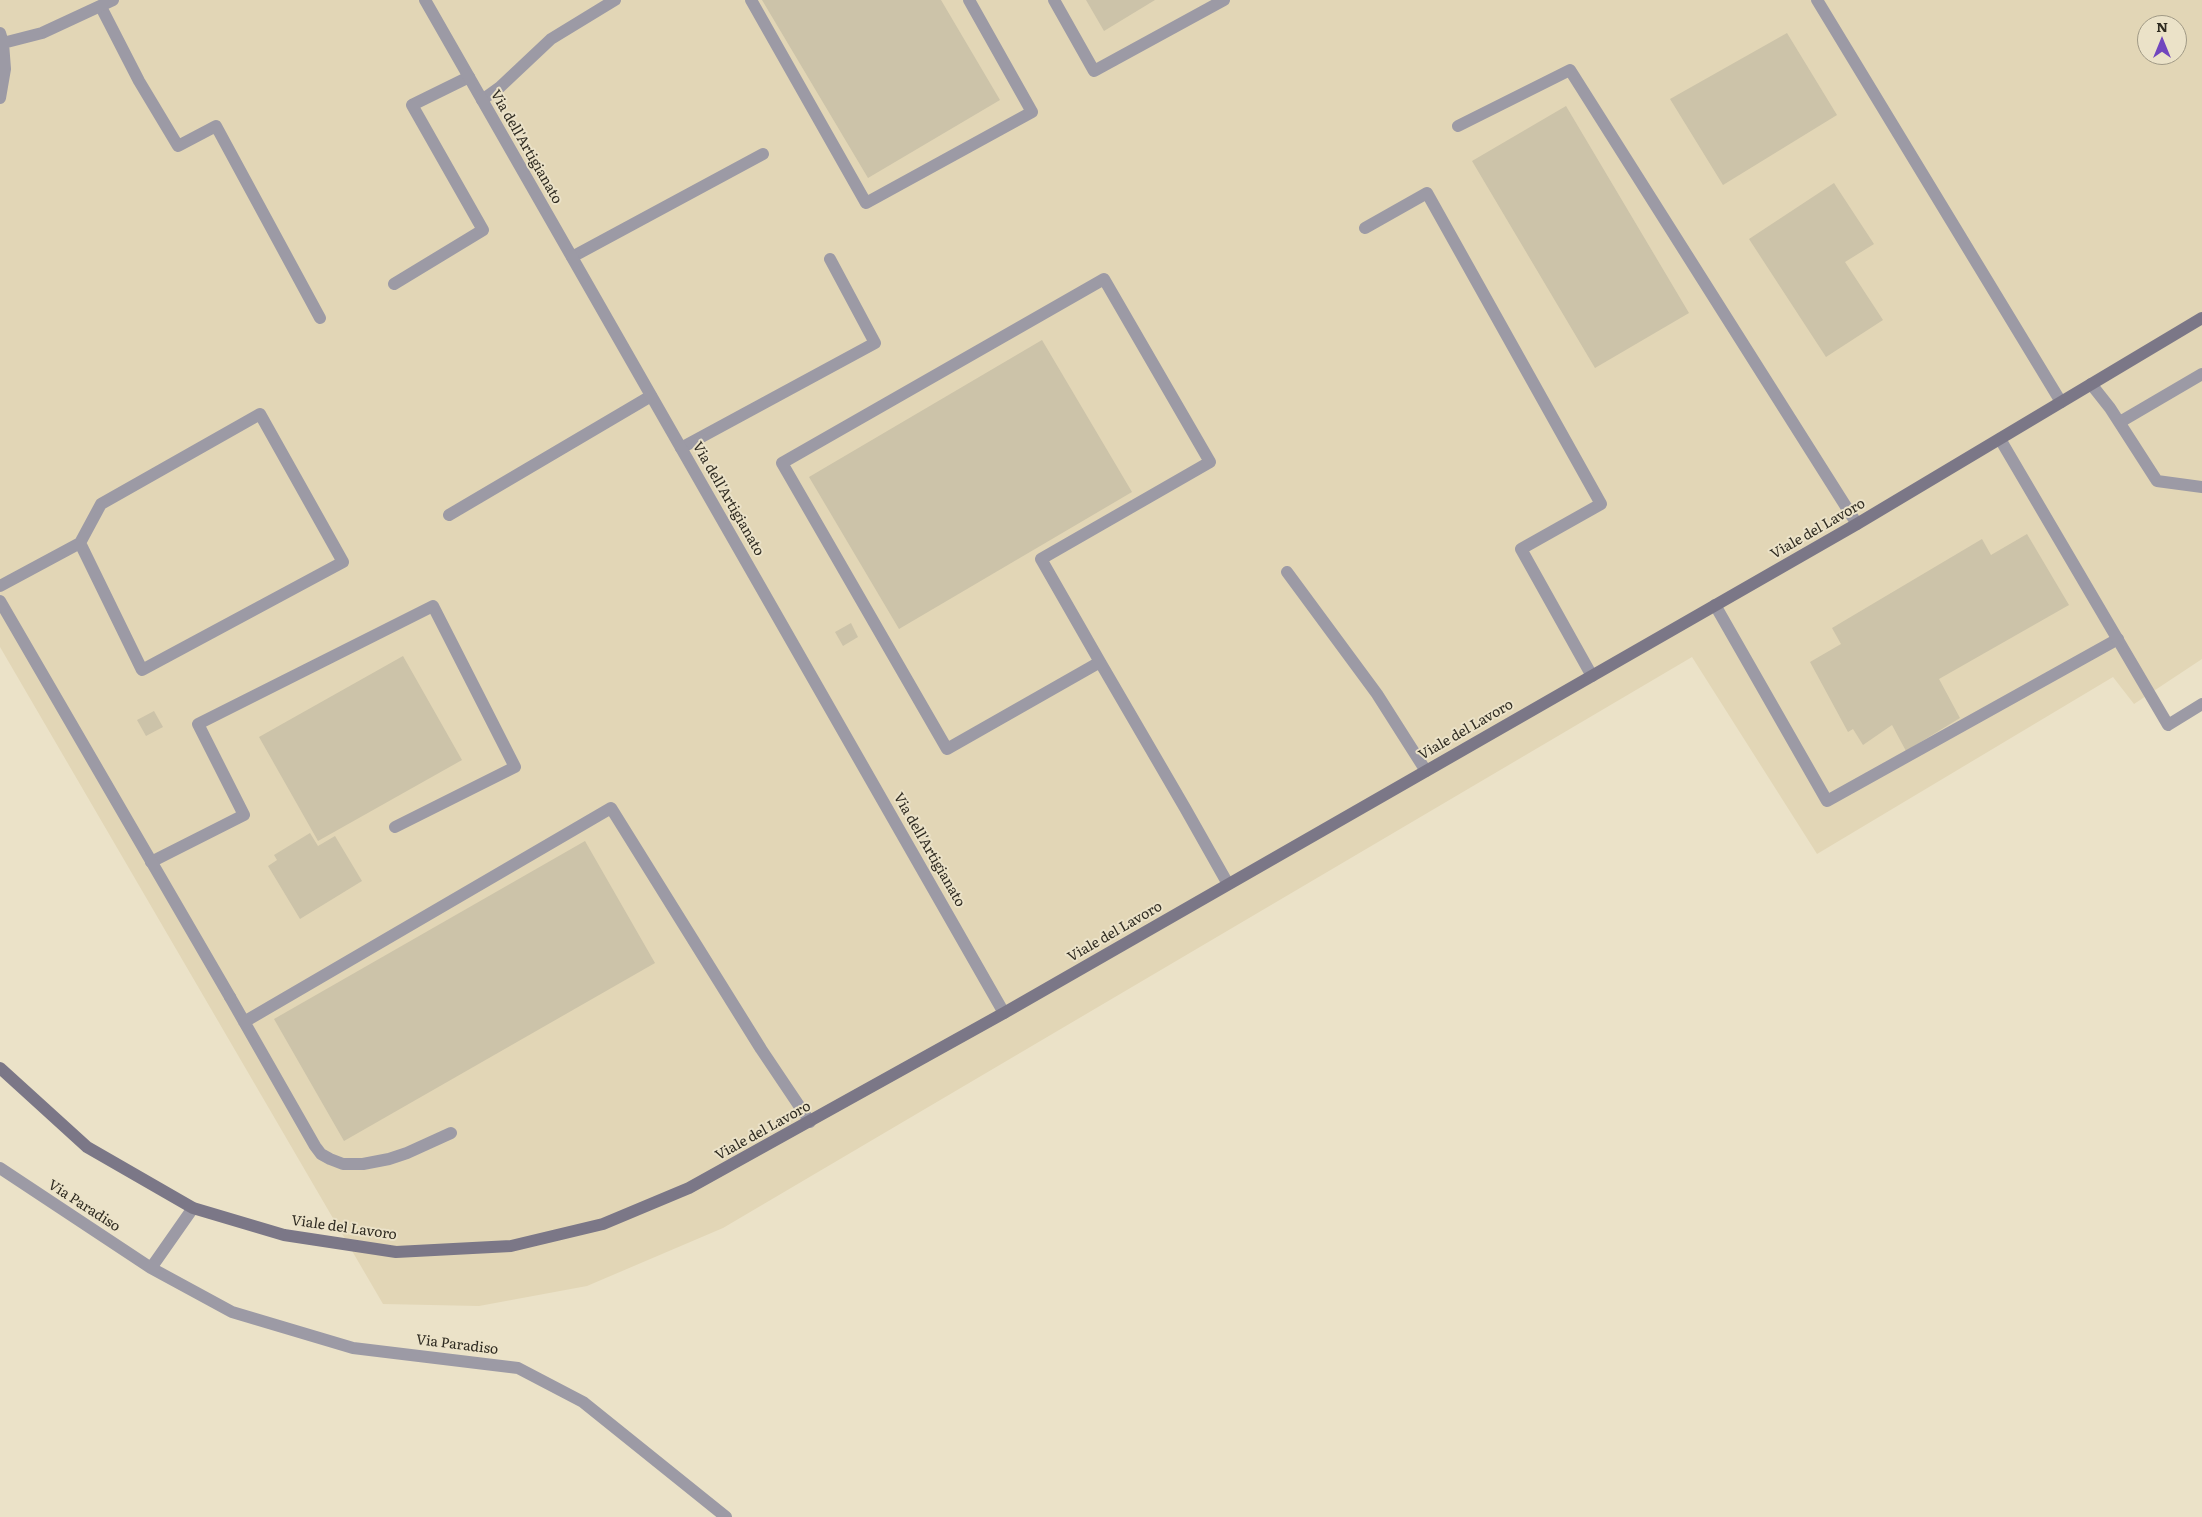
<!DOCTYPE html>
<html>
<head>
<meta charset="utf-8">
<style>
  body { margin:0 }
  #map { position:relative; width:2202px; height:1517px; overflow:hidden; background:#ebe2c8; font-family:Literata,serif }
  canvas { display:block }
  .north { position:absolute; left:2137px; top:15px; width:50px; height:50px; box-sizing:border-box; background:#ebe2c8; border:1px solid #a09985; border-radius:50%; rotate:0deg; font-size:14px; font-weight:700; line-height:20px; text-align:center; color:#2f2b21 }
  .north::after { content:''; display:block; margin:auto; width:18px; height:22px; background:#7146be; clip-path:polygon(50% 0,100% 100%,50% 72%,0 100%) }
</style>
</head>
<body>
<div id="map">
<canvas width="2202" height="1517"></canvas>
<div class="north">N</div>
</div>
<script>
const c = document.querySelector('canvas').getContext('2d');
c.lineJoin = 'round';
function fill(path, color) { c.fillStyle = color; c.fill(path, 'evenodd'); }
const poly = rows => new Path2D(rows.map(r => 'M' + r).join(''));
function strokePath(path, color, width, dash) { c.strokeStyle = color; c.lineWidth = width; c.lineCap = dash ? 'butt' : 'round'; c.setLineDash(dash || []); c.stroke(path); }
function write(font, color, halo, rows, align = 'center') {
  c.font = font + ' Literata,serif'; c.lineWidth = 4; c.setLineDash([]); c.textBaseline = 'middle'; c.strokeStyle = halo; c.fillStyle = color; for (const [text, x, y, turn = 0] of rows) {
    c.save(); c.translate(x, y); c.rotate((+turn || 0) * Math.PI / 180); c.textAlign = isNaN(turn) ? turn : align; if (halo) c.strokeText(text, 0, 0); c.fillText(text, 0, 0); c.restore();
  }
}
const built = poly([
  [0,0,2202,0,2202,659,2134,704,2113,677,1817,854,1692,657,723,1228,587,1286,479,1306,383,1304,0,647],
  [2147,25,2177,25,2177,55,2147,55]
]);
const building = poly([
  [762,0,941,0,1000,100,868,178],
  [1086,0,1155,0,1104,31],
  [1787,33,1837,115,1723,185,1670,99],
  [1566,106,1689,313,1595,368,1472,161],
  [1834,183,1874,244,1845,262,1883,320,1826,357,1749,239],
  [1042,340,1132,492,899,629,809,477],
  [2027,534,2069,605,1939,679,1960,718,1906,751,1892,725,1863,745,1853,729,1848,732,1810,662,1841,644,1832,628,1982,539,1991,555],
  [851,623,858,637,843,646,835,632],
  [403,656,462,760,318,841,259,737],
  [154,711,163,727,146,736,137,720],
  [310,833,318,846,335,836,362,881,300,919,268,866,277,860,274,855],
  [585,841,655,963,344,1141,274,1019]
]);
const lane = poly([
  [751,0,866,203,1032,112,969,0],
  [1054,0,1094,71,1224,0],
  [1817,0,2061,402],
  [101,7,139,81,178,146,216,126,320,318],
  [482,100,500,87,551,39,615,0],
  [1458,126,1570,70,1857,524],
  [1365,228,1427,193,1601,504,1521,549,1592,676],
  [572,257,763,154],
  [394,284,483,230,412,105,469,77],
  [2091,384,2110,408,2157,481,2202,487],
  [2120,422,2202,374],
  [681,448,875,343,830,259],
  [449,515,651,396],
  [1287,572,1377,694,1426,771],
  [0,586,80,543,101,504,260,414,343,562,142,670,80,543],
  [1715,605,1827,801,2118,639],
  [1100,662,947,749,782,463,1104,279,1210,462,1041,559,1100,662,1185,808,1228,884],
  [151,862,244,815,198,724,433,606,515,767,395,827],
  [230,997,315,1146,321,1154,330,1159,343,1164,363,1164,389,1159,407,1153,451,1133],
  [244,1022,611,808,761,1049,810,1122]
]);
const street = poly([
  [425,0,1004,1013],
  [0,33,3,43,5,69,0,98],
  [3,43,42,33,113,0],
  [2000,439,2168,725,2202,704],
  [0,601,230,997],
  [0,1168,151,1268,232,1312,353,1348,518,1368,583,1402,726,1517],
  [151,1268,193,1208]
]);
const secondary = poly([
  [0,1068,87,1147,193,1208,284,1235,396,1252,511,1246,603,1224,689,1188,1004,1013,1857,524,2202,318]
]);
const streetNames = [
  ["Via dell'Artigianato",526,147,60],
  ["Via dell'Artigianato",728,499,60],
  ["Viale del Lavoro",1818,529,-30],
  ["Viale del Lavoro",1466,730,-30],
  ["Via dell'Artigianato",929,850,60],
  ["Viale del Lavoro",1115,932,-30],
  ["Viale del Lavoro",763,1131,-29],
  ["Via Paradiso",84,1206,33],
  ["Viale del Lavoro",344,1228,8],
  ["Via Paradiso",457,1345,7]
];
fill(built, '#e2d6b6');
fill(building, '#ccc3a9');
strokePath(lane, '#9c9aa5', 12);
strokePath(street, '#9c9aa5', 12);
strokePath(secondary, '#7b7787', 12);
write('14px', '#2f2b21', '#ebe2c8', streetNames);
</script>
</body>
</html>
